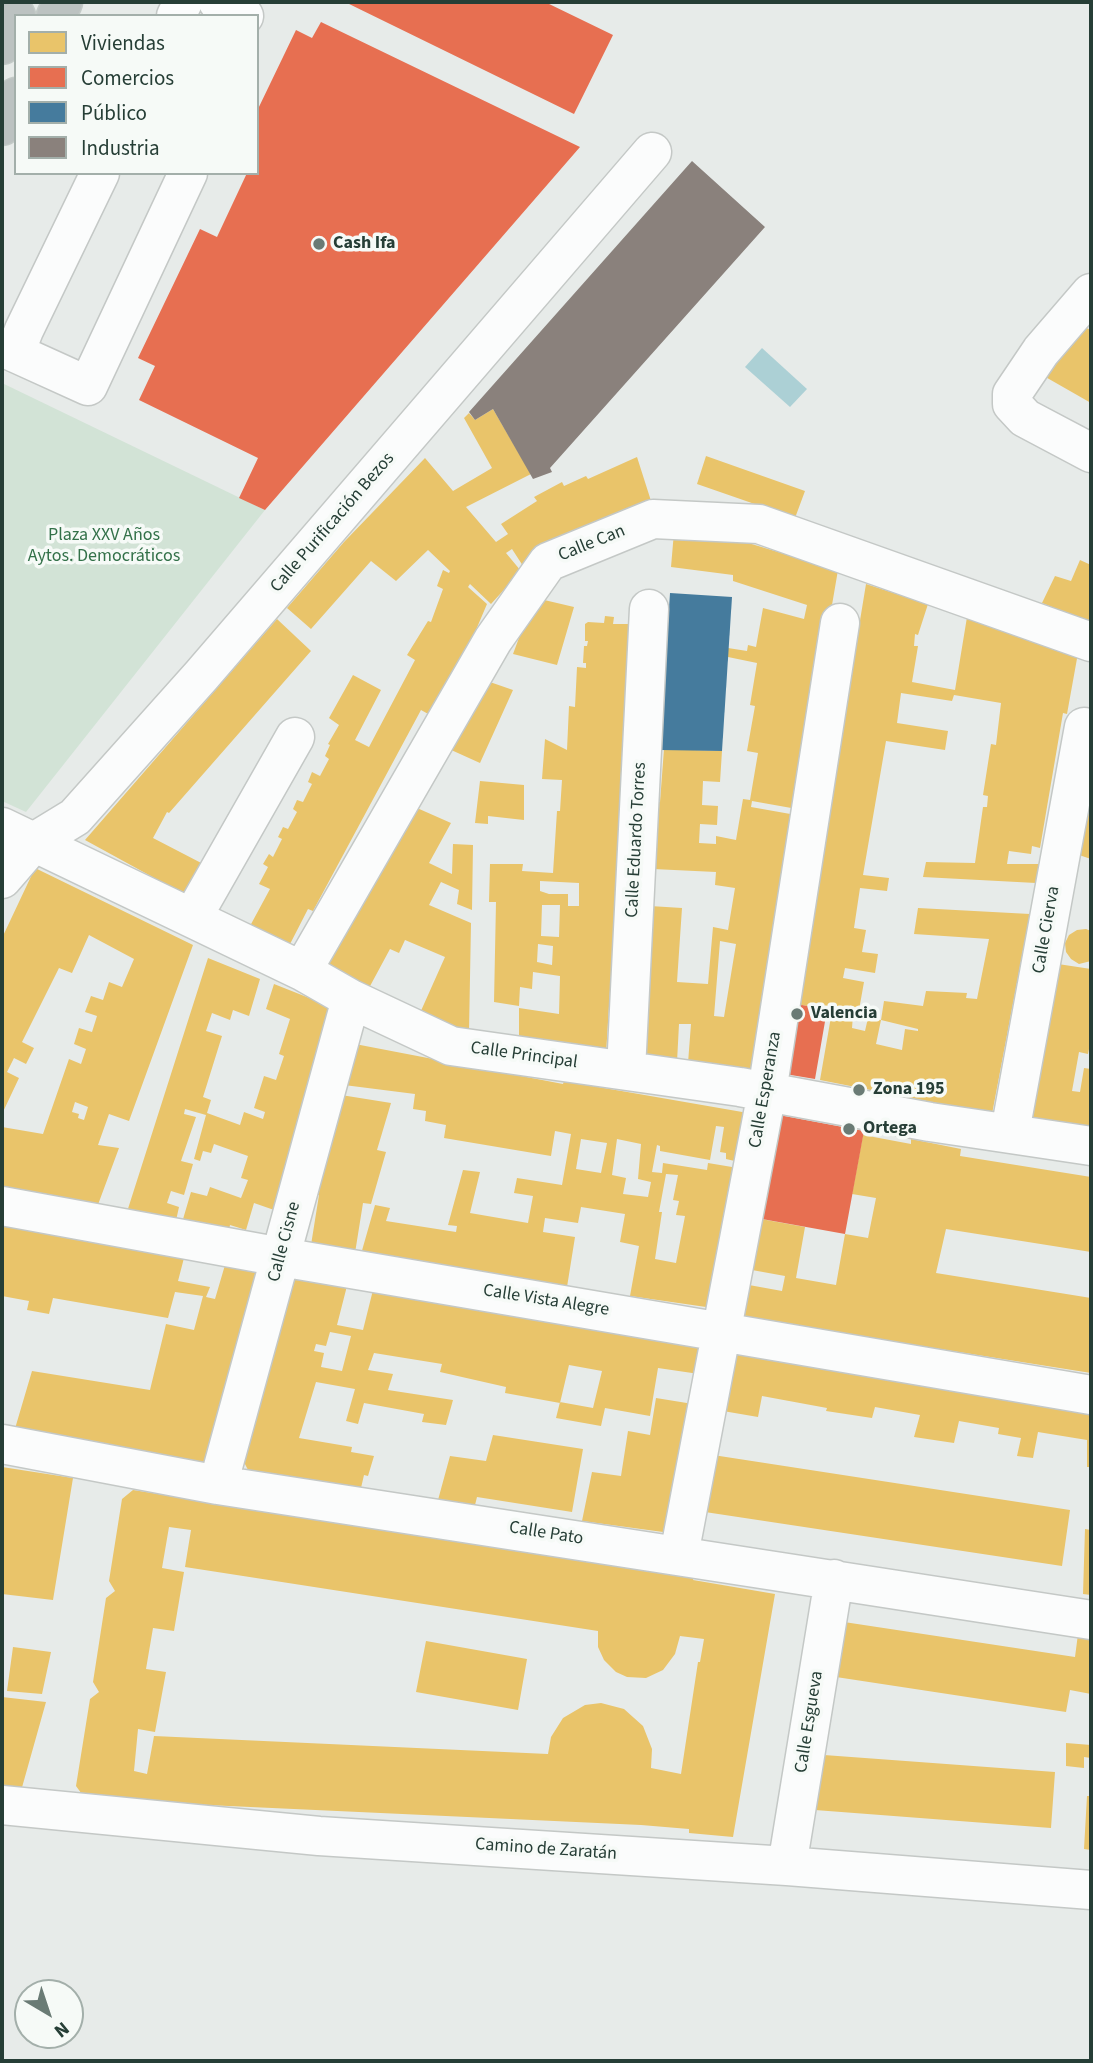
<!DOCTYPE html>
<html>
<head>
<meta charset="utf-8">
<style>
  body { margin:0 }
  #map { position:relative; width:1093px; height:2063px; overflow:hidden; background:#e7ebe9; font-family:"Source Sans 3",sans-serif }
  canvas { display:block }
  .frame { position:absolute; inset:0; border:4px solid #263e36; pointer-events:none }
  .legend { position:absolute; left:14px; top:14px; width:245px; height:161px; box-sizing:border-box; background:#f6faf7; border:2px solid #a3afaa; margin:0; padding:9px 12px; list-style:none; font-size:21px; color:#263e36 }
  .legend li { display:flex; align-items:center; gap:14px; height:35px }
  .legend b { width:35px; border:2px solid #a3afaa }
  .north { position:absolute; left:14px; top:1979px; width:70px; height:70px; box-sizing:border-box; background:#f6faf7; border:2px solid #a3afaa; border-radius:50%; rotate:141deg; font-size:19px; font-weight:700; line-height:28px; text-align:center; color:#263e36 }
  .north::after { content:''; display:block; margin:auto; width:24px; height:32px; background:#6a7b75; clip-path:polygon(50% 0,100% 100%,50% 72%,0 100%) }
</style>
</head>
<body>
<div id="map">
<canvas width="1093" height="2063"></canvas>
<div class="frame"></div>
<ul class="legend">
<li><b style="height:19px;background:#e9c46a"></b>Viviendas</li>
<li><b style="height:19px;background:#e76f51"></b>Comercios</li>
<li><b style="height:19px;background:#457b9d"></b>Público</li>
<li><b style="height:19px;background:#8a817c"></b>Industria</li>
</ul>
<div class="north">N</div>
</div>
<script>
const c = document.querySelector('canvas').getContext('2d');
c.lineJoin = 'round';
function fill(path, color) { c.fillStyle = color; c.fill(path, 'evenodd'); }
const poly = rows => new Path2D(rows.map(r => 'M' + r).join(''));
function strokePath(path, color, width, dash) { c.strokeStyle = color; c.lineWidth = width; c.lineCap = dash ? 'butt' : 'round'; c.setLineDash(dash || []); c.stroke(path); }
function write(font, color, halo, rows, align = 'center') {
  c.font = font + ' "Source Sans 3",sans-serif'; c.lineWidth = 7; c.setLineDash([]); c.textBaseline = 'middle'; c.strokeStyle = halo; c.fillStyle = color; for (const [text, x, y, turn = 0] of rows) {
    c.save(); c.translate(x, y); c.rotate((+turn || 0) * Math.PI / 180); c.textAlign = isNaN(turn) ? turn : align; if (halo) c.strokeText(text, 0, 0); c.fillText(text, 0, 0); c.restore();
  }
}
const green = poly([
  [2,383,265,510,26,812,2,801]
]);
const water = poly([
  [762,348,807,389,790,407,745,367]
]);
const homes = poly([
  [1080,325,1091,330,1091,403,1042,375],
  [493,409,531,474,466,507,496,542,508,534,501,524,537,501,534,497,562,482,564,486,586,476,588,479,637,457,652,504,525,569,512,549,506,553,521,571,491,604,470,584,468,587,487,604,470,644,430,715,421,710,313,911,308,909,289,946,250,926,270,889,259,884,268,867,263,864,269,854,273,857,282,839,278,837,283,827,288,829,297,812,293,809,297,800,303,802,312,784,308,782,312,772,320,776,329,759,325,756,330,745,328,744,339,725,329,718,353,675,381,690,355,740,369,747,415,660,407,655,428,621,431,622,443,589,437,586,443,570,449,573,450,571,428,550,396,581,371,561,311,629,287,608,344,542,425,458,453,491,492,468,464,418,469,413,475,420],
  [706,456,805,491,795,518,697,484],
  [674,532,735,539,838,570,797,809,752,801,751,807,796,815,753,1070,688,1063,691,1024,679,1024,677,1062,640,1057,650,906,682,908,677,982,708,984,713,927,728,930,735,888,715,885,716,872,653,869,657,802,660,802,664,749,722,751,720,782,703,781,702,805,718,806,717,825,700,824,699,843,716,844,716,836,736,840,743,799,750,800,758,753,747,751,755,706,750,705,757,663,728,657,728,648,747,651,748,645,756,647,763,608,804,619,807,605,733,581,733,575,671,567],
  [720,941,736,944,724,1017,714,1016],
  [1080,560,1091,565,1091,623,1042,603,1055,576,1071,581],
  [866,584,928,604,918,635,915,634,914,646,918,646,912,682,955,690,968,611,1078,653,1067,714,1063,713,1040,848,1032,846,1031,854,1009,851,1007,864,1040,864,1036,883,923,877,926,862,975,863,983,807,987,807,988,796,983,795,991,744,996,745,1001,703,954,695,952,701,901,693,897,723,948,731,945,750,886,741,863,875,889,878,887,891,860,888,854,928,866,930,862,952,878,954,875,973,845,968,843,978,864,982,859,1010,863,1011,862,1016,853,1015,852,1028,865,1031,868,1018,881,1020,876,1044,902,1050,905,1029,918,1031,918,1029,881,1020,884,1001,923,1006,926,991,967,993,966,998,977,999,989,939,914,934,918,908,1030,914,992,1114,820,1080,832,1011,797,1004],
  [540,599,574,607,557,665,513,654,529,611],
  [605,616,614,617,613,624,632,624,620,785,622,784,621,816,606,1054,519,1040,519,1008,559,1014,560,976,533,972,532,989,520,987,519,1006,494,1002,496,902,489,902,490,864,523,864,522,871,553,873,557,811,560,811,562,780,542,779,545,739,567,750,569,706,575,707,577,667,586,668,586,663,583,663,584,646,587,646,588,641,585,641,585,624,588,622,604,623],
  [540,881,579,883,579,906,568,906,568,894,549,894,540,891],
  [542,905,560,905,559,937,541,936],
  [538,944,553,946,552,965,537,962],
  [277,619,311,651,169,813,167,812,153,838,207,866,189,897,85,840],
  [487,681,513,690,480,763,449,749],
  [480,781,524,785,524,820,488,816,488,824,475,823],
  [1090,797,1091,797,1091,859,1079,855],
  [417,808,451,823,429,863,452,874,453,844,473,845,472,910,457,904,459,890,441,882,429,905,471,923,469,1032,420,1013,445,957,405,940,399,953,390,949,369,988,327,967],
  [35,868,193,945,129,1121,109,1114,98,1145,119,1148,96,1210,2,1193,2,1127,43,1134,69,1059,81,1064,86,1049,74,1044,79,1028,92,1032,97,1016,85,1012,91,996,103,1000,109,982,122,987,134,959,89,935,72,973,59,968,22,1042,34,1048,26,1064,14,1058,7,1072,19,1078,2,1114,2,938],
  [75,1102,88,1107,84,1120,78,1118,79,1114,72,1112],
  [1086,929,1091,931,1091,961,1079,964,1071,959,1066,952,1065,943,1069,935,1077,930],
  [208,958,260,979,249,1016,233,1010,230,1020,212,1013,206,1031,222,1036,203,1097,211,1100,207,1113,240,1125,244,1112,263,1119,265,1112,254,1108,264,1076,276,1080,284,1056,279,1054,290,1019,266,1009,274,984,337,1009,277,1211,254,1203,246,1230,230,1225,228,1235,181,1226,191,1192,207,1196,210,1187,241,1198,248,1180,241,1178,248,1156,214,1144,211,1153,203,1151,200,1161,194,1159,206,1115,185,1109,184,1114,196,1117,181,1161,193,1164,184,1195,171,1191,167,1203,179,1207,175,1225,126,1215],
  [1058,964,1091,969,1091,1039,1088,1054,1079,1052,1072,1091,1080,1092,1084,1068,1091,1069,1091,1130,1030,1119],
  [355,1044,563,1084,564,1081,748,1113,739,1162,726,1159,726,1153,720,1152,724,1127,716,1126,710,1160,660,1151,660,1146,657,1145,652,1172,662,1173,663,1163,707,1170,708,1163,738,1168,713,1308,630,1296,639,1246,620,1242,625,1214,581,1207,578,1223,545,1218,543,1232,575,1237,567,1287,361,1254,375,1205,390,1208,386,1221,456,1232,457,1226,448,1225,463,1170,480,1172,470,1213,528,1223,533,1196,514,1193,517,1178,562,1185,571,1134,555,1131,551,1156,444,1138,446,1125,425,1121,426,1111,413,1109,415,1094,344,1085],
  [581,1139,607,1143,601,1173,576,1169],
  [617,1139,641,1144,638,1179,651,1182,648,1197,623,1194,626,1178,612,1175],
  [666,1174,678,1175,673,1200,679,1201,676,1215,685,1216,676,1263,655,1259,662,1212,659,1212],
  [341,1095,391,1103,377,1150,386,1152,371,1204,363,1203,355,1253,311,1245,319,1195,314,1194],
  [863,1135,911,1144,911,1139,961,1149,960,1156,1091,1177,1091,1252,946,1229,936,1273,1091,1298,1091,1373,744,1318,749,1285,782,1291,785,1276,752,1270,761,1219,805,1227,796,1278,836,1285,845,1234,868,1238,876,1198,852,1194],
  [2,1226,184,1258,178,1281,210,1287,206,1297,215,1299,225,1265,262,1270,211,1464,14,1432,32,1371,150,1390,166,1324,194,1330,203,1296,175,1292,168,1318,53,1298,49,1314,27,1310,29,1301,2,1296],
  [292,1272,348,1282,337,1325,363,1330,374,1286,705,1341,699,1374,658,1368,650,1416,605,1408,601,1426,556,1418,560,1402,593,1408,602,1371,569,1365,560,1403,505,1393,506,1387,440,1372,442,1364,374,1353,368,1370,393,1374,388,1390,453,1400,446,1425,422,1422,424,1414,364,1403,358,1424,346,1421,355,1389,316,1382,299,1438,352,1447,351,1452,374,1456,368,1476,364,1475,361,1488,248,1470,244,1462],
  [330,1332,351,1336,342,1371,321,1367,324,1353,314,1351,316,1344,326,1346],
  [737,1349,1091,1412,1091,1467,1087,1467,1087,1440,1038,1432,1033,1458,1017,1456,1021,1438,998,1434,999,1428,959,1421,954,1443,914,1437,920,1415,875,1407,872,1418,826,1411,827,1408,762,1396,758,1417,723,1411],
  [656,1398,693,1404,663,1532,582,1521,592,1472,621,1476,628,1431,650,1435],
  [493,1435,583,1449,572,1512,477,1497,475,1505,438,1500,450,1456,486,1461],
  [713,1455,1070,1510,1062,1566,705,1512],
  [2,1467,73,1478,53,1600,2,1594],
  [133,1490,694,1577,693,1580,775,1594,733,1837,689,1833,689,1829,641,1825,142,1802,84,1797,76,1786,90,1699,99,1692,93,1682,106,1598,115,1591,109,1581,122,1499],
  [169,1527,191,1530,185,1567,598,1631,598,1647,604,1660,616,1672,627,1677,646,1678,663,1670,675,1654,680,1636,704,1639,700,1662,698,1662,681,1774,651,1768,652,1749,643,1726,624,1709,601,1703,585,1705,563,1718,551,1737,548,1754,154,1736,147,1774,134,1771,138,1729,155,1732,166,1672,146,1669,153,1628,174,1631,184,1572,162,1568],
  [1085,1529,1091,1530,1091,1595,1083,1594],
  [844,1622,1075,1657,1078,1634,1091,1636,1091,1694,1070,1690,1066,1712,836,1677],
  [426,1641,527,1659,518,1710,416,1692],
  [13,1647,51,1652,42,1694,7,1691],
  [2,1697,46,1702,21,1791,2,1788],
  [1066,1743,1091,1745,1091,1758,1084,1757,1084,1768,1066,1766],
  [824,1755,1055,1772,1051,1828,815,1810],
  [1087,1796,1091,1796,1091,1850,1084,1849]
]);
const shops = poly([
  [345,2,545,2,613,35,574,114],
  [321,22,580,147,265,510,239,498,258,458,139,400,155,366,138,358,200,229,217,237,247,173,257,173,257,111,296,30,312,38],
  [797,1004,827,1010,815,1079,785,1074],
  [779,1115,864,1131,845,1234,762,1219]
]);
const public = poly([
  [670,593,732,597,722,751,660,750]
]);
const industry = poly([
  [692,161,765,227,550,468,552,472,533,479,493,409,475,420,469,412]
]);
const minor = poly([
  [218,2,244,16],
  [176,16,183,2],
  [1091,293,1041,351,1012,394,1012,404,1025,418,1091,453],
  [2,347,88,386,188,173],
  [15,353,24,330,100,173],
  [2,827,302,971,351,999,451,1046,740,1087,930,1122,1091,1146],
  [2,879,34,842,75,817,201,676,652,152],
  [192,918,295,737],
  [302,971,493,640,548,562,653,519,759,524,1091,642],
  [626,1070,649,609],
  [1010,1132,1084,727],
  [2,1206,281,1257,1091,1395],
  [2,1444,218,1485,1091,1620],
  [218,1485,351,999],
  [679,1555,767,1092,840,623],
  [2,1805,319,1836,787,1866,1091,1890],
  [787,1866,834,1579]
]);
const highway = poly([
  [56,16,63,2],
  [2,45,16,16],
  [2,126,16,97]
]);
const markers = [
  [319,244,7,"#6a7b75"],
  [797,1014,7,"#6a7b75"],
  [859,1090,7,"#6a7b75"],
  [849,1129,7,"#6a7b75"]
];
const poiNames = [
  ["Cash Ifa",333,244],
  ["Valencia",811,1014],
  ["Zona 195",873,1090],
  ["Ortega",863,1129]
];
const streetNames = [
  ["Calle Purificación Bezos",333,523,-49],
  ["Calle Can",592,544,-22],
  ["Calle Eduardo Torres",637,840,-87],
  ["Calle Cierva",1047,930,-80],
  ["Calle Principal",524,1056,8],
  ["Calle Esperanza",766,1090,-80],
  ["Calle Cisne",285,1242,-75],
  ["Calle Vista Alegre",546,1301,9],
  ["Calle Pato",546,1534,9],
  ["Calle Esgueva",810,1722,-81],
  ["Camino de Zaratán",546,1850,4]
];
const parkNames = [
  ["Plaza XXV Años",104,536],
  ["Aytos. Democráticos",104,557]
];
fill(green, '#d2e3d6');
fill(water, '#acd0d5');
fill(homes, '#e9c46a');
fill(shops, '#e76f51');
fill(public, '#457b9d');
fill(industry, '#8a817c');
strokePath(minor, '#c4c8c6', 41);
strokePath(highway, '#c3cac7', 41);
strokePath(minor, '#fbfcfc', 38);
strokePath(highway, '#bcc2c1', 38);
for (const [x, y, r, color] of markers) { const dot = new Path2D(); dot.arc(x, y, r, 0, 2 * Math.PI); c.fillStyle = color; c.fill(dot); strokePath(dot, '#f6faf7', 2.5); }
write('bold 18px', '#263e36', '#f6faf7', poiNames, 'left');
write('18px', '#263e36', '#f6faf7', streetNames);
write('18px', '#337149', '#f6faf7', parkNames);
</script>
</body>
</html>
